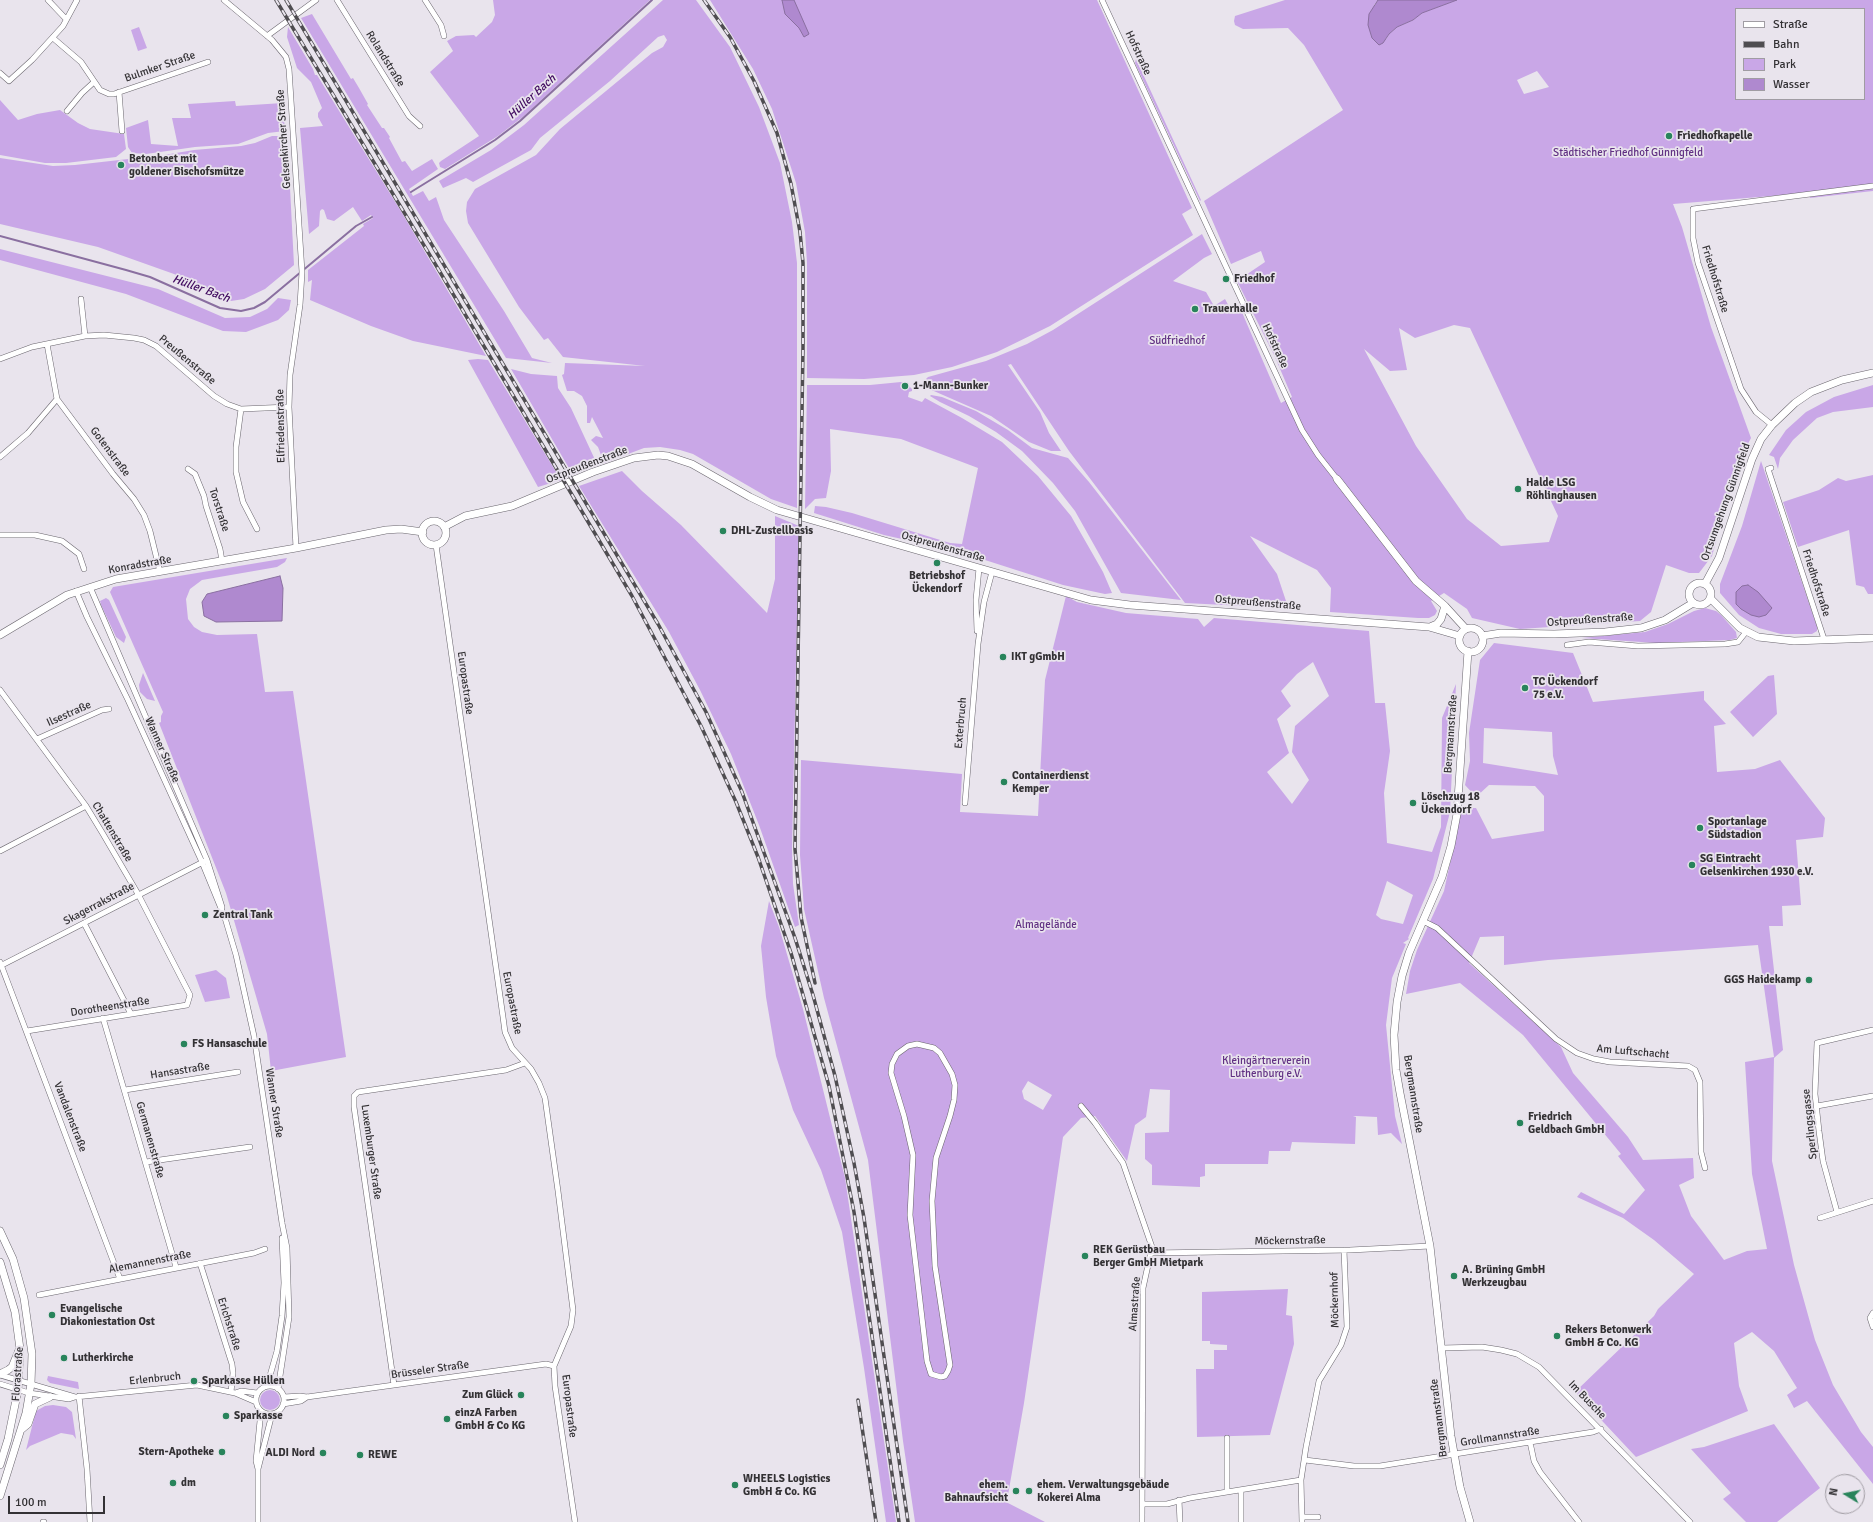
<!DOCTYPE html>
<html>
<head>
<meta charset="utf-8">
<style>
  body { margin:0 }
  #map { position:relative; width:1873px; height:1522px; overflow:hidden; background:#e9e4ed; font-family:Signika,sans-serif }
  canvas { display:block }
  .legend { position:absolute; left:1735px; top:8px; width:130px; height:92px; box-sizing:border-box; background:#e9e4ed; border:1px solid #a09ca3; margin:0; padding:5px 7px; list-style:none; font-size:12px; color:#333134 }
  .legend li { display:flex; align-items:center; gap:8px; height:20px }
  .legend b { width:20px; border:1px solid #a09ca3 }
  .north { position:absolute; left:1825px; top:1474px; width:40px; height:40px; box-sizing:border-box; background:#e9e4ed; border:1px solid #a09ca3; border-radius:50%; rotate:280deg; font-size:11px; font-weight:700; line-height:16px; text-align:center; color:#333134 }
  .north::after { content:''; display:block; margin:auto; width:14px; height:18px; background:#28845b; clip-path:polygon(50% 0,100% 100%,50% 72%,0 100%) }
  .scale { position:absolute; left:8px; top:1496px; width:97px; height:18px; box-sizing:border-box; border:2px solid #333134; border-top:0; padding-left:5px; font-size:12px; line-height:14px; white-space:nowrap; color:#333134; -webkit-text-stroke:3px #e9e4ed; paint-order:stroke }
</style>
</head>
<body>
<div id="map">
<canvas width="1873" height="1522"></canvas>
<ul class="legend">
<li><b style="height:5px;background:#fff"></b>Straße</li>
<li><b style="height:5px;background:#4f4d51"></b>Bahn</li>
<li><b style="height:11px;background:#c9a7e7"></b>Park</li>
<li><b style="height:11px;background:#af89cf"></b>Wasser</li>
</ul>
<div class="north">N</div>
<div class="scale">100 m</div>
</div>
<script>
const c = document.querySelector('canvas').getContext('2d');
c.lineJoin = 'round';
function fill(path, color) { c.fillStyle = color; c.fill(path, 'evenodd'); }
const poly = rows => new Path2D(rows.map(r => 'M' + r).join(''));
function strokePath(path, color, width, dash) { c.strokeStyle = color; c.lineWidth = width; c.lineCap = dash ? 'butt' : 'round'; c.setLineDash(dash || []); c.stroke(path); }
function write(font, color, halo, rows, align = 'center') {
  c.font = font + ' Signika,sans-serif'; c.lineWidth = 3.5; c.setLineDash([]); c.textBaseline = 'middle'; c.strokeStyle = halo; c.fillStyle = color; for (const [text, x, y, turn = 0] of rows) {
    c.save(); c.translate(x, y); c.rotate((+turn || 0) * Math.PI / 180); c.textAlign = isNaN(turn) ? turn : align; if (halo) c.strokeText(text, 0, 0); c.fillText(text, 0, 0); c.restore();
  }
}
const green = poly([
  [493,0,650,0,524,116,498,136,445,169,440,167,439,163,441,161,479,136,430,72,453,51,447,41,456,36,474,35,476,37,492,22,495,15],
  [663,0,696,0,730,47,759,107,780,163,792,222,797,263,797,508,771,499,693,454,680,450,660,447,644,448,604,463,598,447,591,440,596,436,603,438,592,417,590,423,587,423,587,406,582,396,574,391,567,391,562,375,564,374,565,363,645,366,563,357,548,338,544,340,519,307,468,223,466,211,467,202,475,189,536,155,560,129,652,53,663,47,667,40,664,35,658,37,610,81,540,138,531,150,473,182,466,178,443,188,439,181,491,150,524,125],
  [710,0,1097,0,1192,208,1182,214,1193,235,1050,326,997,352,952,367,914,375,864,379,807,378,807,263,805,232,796,183,772,109,753,69],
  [1285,0,1378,0,1374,5,1386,39,1389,34,1397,27,1413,20,1422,13,1457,0,1873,0,1873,191,1810,198,1808,193,1673,204,1682,227,1711,327,1751,438,1739,461,1712,556,1699,573,1689,573,1666,565,1651,612,1640,621,1520,629,1472,618,1467,609,1444,593,1431,601,1437,611,1435,615,1429,618,1418,618,1330,612,1331,588,1317,570,1250,536,1277,574,1286,601,1284,608,1185,603,1069,451,1011,364,1008,365,1040,412,1049,433,1061,451,1051,451,1029,442,991,416,927,388,925,385,926,379,928,377,986,361,1027,344,1053,330,1202,234,1212,254,1204,258,1173,281,1206,292,1214,306,1225,299,1233,314,1241,310,1281,403,1292,397,1275,357,1237,281,1265,262,1261,251,1231,264,1204,201,1343,110,1304,45,1288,28,1243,29,1235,25,1234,21,1235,16],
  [1736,9,1864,9,1864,99,1736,99],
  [1537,71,1549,87,1524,94,1517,80],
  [1454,325,1470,328,1558,516,1549,542,1501,546,1467,519,1416,446,1364,349,1390,371,1407,370,1399,328,1415,338],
  [312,14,351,79,353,78,359,88,368,104,367,105,382,128,384,128,390,137,389,138,402,162,405,161,412,171,432,159,438,169,409,189,413,196,423,191,429,201,436,197,444,220,504,311,532,358,552,363,506,358,301,18],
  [139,27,147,48,138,51,131,30],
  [288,27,313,69,315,75,317,75,402,213,486,356,413,341,371,326,310,300,312,280,308,282,308,270,364,226,363,224,373,218,371,215,362,221,353,207,334,221,327,219,324,210,322,209,320,211,319,226,309,234,300,128,323,126,318,117,318,113,322,108,311,82,297,68,287,37],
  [1136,59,1201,200,1200,201,1135,63],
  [0,100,18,120,37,114,60,110,78,123,90,129,124,134,126,149,116,157,66,163,45,163,0,155],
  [235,101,236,106,283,103,285,131,268,133,238,144,195,147,146,154,132,153,128,147,126,128,148,120,151,144,178,146,172,118,191,118,188,104],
  [272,136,285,136,290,188,294,265,265,289,244,299,231,301,174,274,98,247,0,224,0,158,53,166,75,165,164,155,194,150,241,146,255,143],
  [0,249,158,289,225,318,250,317,267,309,278,298,291,300,289,310,278,320,246,332,223,331,126,294,0,260],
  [478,359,488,360,561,480,538,487,468,360],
  [511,369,531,374,557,376,558,388,571,408,597,464,573,475],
  [901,382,903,383,901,387,903,389,906,389,909,386,912,389,912,391,909,392,908,397,922,402,925,398,962,418,1002,442,1038,476,1071,516,1103,572,1112,593,1105,594,1063,585,960,552,884,535,814,513,815,506,826,507,852,513,950,543,962,544,978,468,901,439,830,429,831,471,826,498,815,499,805,509,807,385,870,385],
  [1873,385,1873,407,1833,412,1817,418,1793,440,1780,458,1778,469,1774,457,1769,455,1786,430,1806,412,1834,397],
  [931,395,942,397,976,411,1008,430,1032,448,1068,458,1089,482,1181,600,1121,593,1075,511,1053,483,1022,451,996,432,969,416,940,402,930,396],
  [1761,461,1817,627,1817,631,1812,634,1781,634,1759,628,1739,615,1720,593,1720,584,1742,526],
  [622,471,642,491,681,525,767,613,775,579,775,516,799,526,792,849,793,884,799,925,795,927,759,825,731,754,700,690,669,632,579,486],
  [1873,475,1873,594,1868,594,1864,587,1856,585,1849,530,1798,547,1783,502,1819,490,1838,478,1846,481],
  [287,558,285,562,277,567,202,580,190,589,186,599,188,619,194,627,202,632,217,635,257,634,265,692,293,691,346,1057,271,1071,267,1034,226,893,159,723,161,722,161,716,163,712,110,592,113,587],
  [1066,596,1077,602,1126,613,1198,619,1204,627,1214,618,1369,631,1375,703,1385,703,1390,751,1384,793,1387,843,1432,852,1441,827,1442,718,1456,684,1450,812,1433,879,1408,938,1409,939,1403,943,1406,944,1392,978,1386,1025,1395,1116,1402,1144,1391,1133,1378,1135,1377,1117,1356,1116,1353,1117,1356,1117,1355,1144,1292,1142,1290,1151,1269,1151,1268,1164,1205,1164,1205,1176,1200,1177,1200,1187,1152,1185,1152,1165,1145,1159,1145,1133,1169,1132,1170,1090,1150,1089,1146,1117,1135,1125,1127,1161,1095,1116,1081,1118,1063,1137,1024,1403,1008,1495,1006,1502,1045,1522,915,1522,903,1441,868,1160,824,998,804,909,800,855,801,760,962,774,960,812,1038,816,1045,680],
  [1313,662,1329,696,1295,726,1292,752,1309,780,1292,804,1267,772,1289,753,1277,719,1291,706,1281,691,1297,674],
  [1387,881,1413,895,1403,924,1381,919,1376,915],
  [1028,1081,1052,1095,1043,1110,1024,1099,1022,1091],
  [106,598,109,600,126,637,124,643,116,637,101,605,100,601],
  [1705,608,1716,611,1721,615,1736,632,1737,638,1730,640,1656,643,1582,638,1645,632,1668,624,1694,611],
  [1494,643,1573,653,1593,702,1704,691,1704,700,1726,724,1714,726,1717,772,1755,769,1780,760,1825,818,1823,837,1796,840,1801,905,1782,906,1783,926,1769,926,1783,1050,1774,1058,1772,1161,1794,1265,1815,1340,1833,1385,1861,1432,1873,1447,1873,1484,1807,1401,1794,1408,1787,1395,1797,1388,1774,1351,1752,1332,1734,1343,1739,1386,1748,1411,1636,1457,1575,1392,1654,1316,1658,1309,1694,1274,1654,1240,1623,1218,1577,1197,1581,1192,1624,1214,1645,1190,1618,1156,1621,1154,1523,1035,1460,983,1406,994,1410,971,1417,950,1444,891,1462,808,1476,808,1492,839,1544,831,1544,796,1535,786,1489,785,1476,797,1465,785,1470,761,1469,733,1480,660],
  [1484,728,1552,732,1553,756,1558,775,1483,763],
  [1504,936,1504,965,1548,960,1758,945,1774,1057,1745,1062,1752,1174,1767,1249,1747,1251,1724,1260,1691,1216,1679,1185,1694,1178,1693,1158,1643,1160,1628,1137,1573,1073,1561,1047,1469,963,1480,937],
  [143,673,155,701,147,699,140,692,139,685],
  [1774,675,1777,714,1753,737,1730,712,1768,676],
  [769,901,779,927,803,1009,845,1178,896,1522,886,1522,864,1368,842,1232,821,1170,793,1110,776,1056,766,997,761,946],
  [216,970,226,978,230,998,205,1002,195,975],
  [1288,1289,1286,1315,1292,1316,1294,1344,1270,1435,1197,1437,1196,1369,1214,1369,1214,1350,1227,1350,1227,1345,1210,1344,1210,1341,1202,1341,1202,1292],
  [48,1376,78,1382,79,1389,50,1383,47,1380],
  '260 1400a10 10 0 1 1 20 0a10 10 0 1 1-20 0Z',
  [53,1405,66,1407,72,1412,76,1439,73,1435,61,1433,30,1446,26,1450,36,1411,45,1406],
  [1774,1424,1820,1488,1777,1522,1746,1522,1723,1499,1731,1493,1691,1449,1704,1447]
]);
const water = poly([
  [782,0,794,0,809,34,804,37,799,28,785,14,782,0],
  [1378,0,1457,0,1422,13,1413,20,1397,27,1389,34,1383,43,1379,45,1372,38,1368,25,1369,14,1378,0],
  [280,576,283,588,282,621,216,622,204,616,202,602,207,594,280,576],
  [1748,585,1758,592,1772,608,1766,615,1759,617,1751,615,1741,609,1736,604,1736,592,1742,586,1748,585]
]);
const stream = poly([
  [411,192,495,140,520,121,652,0],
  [0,236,126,270,150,277,220,308,241,311,254,308,265,302,356,226,372,217]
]);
const street = poly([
  [48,0,66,19],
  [224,0,272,40,286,57,289,69,302,272,300,305,290,375,289,407,296,548],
  [337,0,409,116,420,126],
  [425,0,441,25,444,36],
  [1102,0,1302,430,1318,455,1337,479],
  [267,36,316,0],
  [53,38,81,62,100,90,109,94,114,94,208,62],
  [0,73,9,81,32,60,63,26,77,0],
  [119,92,122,131],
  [67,111,82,93,94,82],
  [81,299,85,336],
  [47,344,57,399,113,474,134,499,144,515,150,531,160,572],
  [0,359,32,347,85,336,104,335,134,338,144,340,156,346,214,396,227,404,241,409,289,407],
  [241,409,236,447,236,472,243,502,257,529],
  [1772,425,1756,412,1741,389,1698,263,1693,238,1693,209,1873,186],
  [0,457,28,433,57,399],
  [1771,468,1768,469,1824,639],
  [188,469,195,474,204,496,206,506,220,549,222,561],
  [0,535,35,535,62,541,79,554,84,569],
  [436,545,503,1017,505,1032,512,1048,531,1069,539,1083,545,1098,558,1191,573,1310,571,1326,554,1366,555,1386,575,1522],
  [90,587,207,860,222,907],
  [76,591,87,617,128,700,202,862,225,918,236,955,254,1036,282,1223,287,1248,289,1317,278,1389],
  [977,631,976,600,979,568],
  [1567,645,1589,642,1638,646,1725,644,1738,642,1746,632],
  [0,690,86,806,103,834,138,894,190,995,187,1005,27,1031],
  [37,739,102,710,109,709],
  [965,803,978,644,984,602,992,572],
  [0,851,86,806],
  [1423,921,1437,928,1556,1039,1577,1053,1594,1059,1610,1062,1688,1066,1695,1070,1700,1082,1701,1152,1705,1168],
  [84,923,131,1014],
  [0,962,120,1279],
  [0,966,205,861],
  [103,1018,176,1267],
  [917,1044,934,1048,940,1053,952,1074,955,1085,954,1100,950,1116,936,1158,932,1201,935,1266,950,1365,948,1371,945,1376,941,1377,931,1374,927,1361,910,1215,913,1155,904,1116,891,1073,892,1064,897,1054,908,1046,917,1044],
  [125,1090,238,1072],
  [1081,1106,1095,1123,1123,1163,1152,1247,1143,1288,1142,1522],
  [1817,1106,1873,1096],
  [146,1162,250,1147],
  [1837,1212,1823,1161,1819,1131,1815,1094,1817,1043,1873,1030],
  [1820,1218,1873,1201],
  [1151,1253,1350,1250,1430,1246],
  [200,1263,232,1364,233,1373,231,1392],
  [39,1295,254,1253,265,1249],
  [1873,1313,1870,1318,1873,1327],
  [1442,1348,1482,1347,1501,1350,1517,1354,1539,1367,1690,1522],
  [0,1375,75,1397],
  [0,1384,29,1393,69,1399,75,1397,197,1385,235,1393,256,1402],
  [394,1385,354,1107,354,1096,358,1092,506,1070,525,1063],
  '256 1400a14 14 0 1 1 28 0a14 14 0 1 1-28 0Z',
  [267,1386,277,1351,282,1316,284,1283,282,1238],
  [235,1393,241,1391,257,1393],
  [79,1396,87,1469,90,1522],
  [284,1397,300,1396,307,1397,546,1364,554,1366],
  [283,1404,301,1401,307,1397],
  [1227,1438,1227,1492],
  [1530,1442,1534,1461,1540,1472,1579,1522],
  [1305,1460,1354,1466,1380,1466,1530,1442,1593,1432,1601,1429],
  [258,1469,272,1414],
  [1301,1480,1302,1522],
  [1241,1490,1241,1522],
  [1179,1500,1180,1522],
  [1142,1504,1167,1504,1190,1498,1301,1480,1306,1447,1319,1381,1341,1345,1347,1327,1344,1250],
  [1302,1517,1318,1517],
  [43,1522,44,1522],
  [258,1522,258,1469,256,1461,261,1411]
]);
const secondary = poly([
  [1337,479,1416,581,1445,606,1466,629],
  '422 533a12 12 0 1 1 24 0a12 12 0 1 1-24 0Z',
  [444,527,465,516,512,506,593,472,634,458,658,455,668,456,692,464,750,497,777,510,1091,600,1130,605,1429,627,1460,636],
  '1689 594a11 11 0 1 1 22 0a11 11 0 1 1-22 0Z',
  [1705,584,1719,558,1752,459,1761,439,1772,425,1795,403,1811,392,1842,380,1873,373],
  [1710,598,1740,628,1758,637,1794,641,1873,638],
  [1430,627,1437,624,1441,619,1445,606],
  '1459 640a12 12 0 1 1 24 0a12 12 0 1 1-24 0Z',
  [0,635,67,595,116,579,296,548,386,530,401,529,423,532],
  [1482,636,1501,633,1554,634,1605,632,1641,628,1665,620,1693,603],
  [1468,651,1457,814,1451,846,1442,877,1409,953,1402,976,1397,1002,1394,1035,1396,1070,1400,1093,1430,1246,1451,1436,1460,1487,1470,1522],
  [0,1231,13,1259,24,1298,32,1354,31,1384,26,1413,0,1496],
  [0,1262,15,1312,20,1349,18,1390,8,1439,0,1465],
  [0,1374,8,1370,12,1367,19,1350],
  [22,1429,28,1424,35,1404,50,1397]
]);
const rail = poly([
  [276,0,437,267,632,596,701,726,736,802,758,857,791,953,829,1086,854,1212,899,1522],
  [286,0,658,624,706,712,742,792,795,938,813,995,835,1076,854,1163,864,1218,908,1522],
  [704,0,730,37,754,81,777,133,791,184,800,232,803,263,803,348,795,849,801,917,815,983],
  [858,1400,876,1522]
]);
const markers = [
  [1669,136,4,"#28845b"],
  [121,165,4,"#28845b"],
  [1226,279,4,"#28845b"],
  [1195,309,4,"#28845b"],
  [905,386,4,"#28845b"],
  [1518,489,4,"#28845b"],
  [723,531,4,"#28845b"],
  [937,563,4,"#28845b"],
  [1003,657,4,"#28845b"],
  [1525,688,4,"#28845b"],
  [1004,782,4,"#28845b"],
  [1413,803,4,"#28845b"],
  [1700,828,4,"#28845b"],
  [1692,865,4,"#28845b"],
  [205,915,4,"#28845b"],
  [1809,980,4,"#28845b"],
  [184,1044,4,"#28845b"],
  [1520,1123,4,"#28845b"],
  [1085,1256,4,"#28845b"],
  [1454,1276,4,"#28845b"],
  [52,1315,4,"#28845b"],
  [1557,1336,4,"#28845b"],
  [64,1358,4,"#28845b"],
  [194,1381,4,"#28845b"],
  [521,1395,4,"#28845b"],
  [226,1416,4,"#28845b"],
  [447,1419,4,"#28845b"],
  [222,1452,4,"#28845b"],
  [323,1453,4,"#28845b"],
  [360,1455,4,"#28845b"],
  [173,1483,4,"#28845b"],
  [735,1485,4,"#28845b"],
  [1016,1491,4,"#28845b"],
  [1029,1491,4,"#28845b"]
];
const streetNames = [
  ["Hofstraße",1138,53,65],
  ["Rolandstraße",385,59,58],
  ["Bulmker Straße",160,67,-19],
  ["Gelsenkircher Straße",284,139,-94],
  ["Friedhofstraße",1715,279,73],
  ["Hofstraße",1275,346,65],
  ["Preußenstraße",187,360,40],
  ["Elfriedenstraße",281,426,-91],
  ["Gotenstraße",110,452,53],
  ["Ostpreußenstraße",587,465,-21],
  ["Ortsumgehung Günnigfeld",1726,502,-70],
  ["Torstraße",219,510,72],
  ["Ostpreußenstraße",943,547,16],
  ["Konradstraße",140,565,-10],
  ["Friedhofstraße",1816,583,72],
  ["Ostpreußenstraße",1258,603,5],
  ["Ostpreußenstraße",1590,620,-4],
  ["Europastraße",465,683,82],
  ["Ilsestraße",69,714,-24],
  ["Exterbruch",961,723,-85],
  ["Bergmannstraße",1451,734,-86],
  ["Wanner Straße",162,750,66],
  ["Chattenstraße",112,832,59],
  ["Skagerrakstraße",99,904,-28],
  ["Europastraße",512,1003,79],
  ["Dorotheenstraße",110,1007,-9],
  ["Am Luftschacht",1633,1052,5],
  ["Hansastraße",180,1071,-9],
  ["Bergmannstraße",1413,1094,81],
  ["Wanner Straße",274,1103,81],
  ["Vandalenstraße",70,1117,69],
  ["Sperlingsgasse",1810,1124,-96],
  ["Germanenstraße",150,1140,74],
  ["Luxemburger Straße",371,1152,82],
  ["Möckernstraße",1290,1241,-1],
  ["Alemannenstraße",150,1262,-11],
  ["Möckernhof",1335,1300,-91],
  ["Almastraße",1135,1304,-86],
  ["Erichstraße",229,1324,72],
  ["Brüsseler Straße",430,1370,-8],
  ["Florastraße",18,1374,-86],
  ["Erlenbruch",155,1379,-6],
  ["Im Busche",1587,1400,46],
  ["Europastraße",569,1406,83],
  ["Bergmannstraße",1439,1418,-97],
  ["Grollmannstraße",1500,1437,-9]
];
const poiNames = [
  ["Friedhofkapelle",1677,136],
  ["Betonbeet mit",129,159],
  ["goldener Bischofsmütze",129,172],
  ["Friedhof",1234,279],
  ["Trauerhalle",1203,309],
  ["1-Mann-Bunker",913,386],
  ["Halde LSG",1526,483],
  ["Röhlinghausen",1526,496],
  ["DHL-Zustellbasis",731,531],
  ["Betriebshof",937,576,"center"],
  ["Ückendorf",937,589,"center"],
  ["IKT gGmbH",1011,657],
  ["TC Ückendorf",1533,682],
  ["75 e.V.",1533,695],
  ["Containerdienst",1012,776],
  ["Kemper",1012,789],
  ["Löschzug 18",1421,797],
  ["Ückendorf",1421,810],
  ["Sportanlage",1708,822],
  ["Südstadion",1708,835],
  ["SG Eintracht",1700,859],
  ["Gelsenkirchen 1930 e.V.",1700,872],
  ["Zentral Tank",213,915],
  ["GGS Haidekamp",1801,980,"right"],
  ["FS Hansaschule",192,1044],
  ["Friedrich",1528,1117],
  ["Geldbach GmbH",1528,1130],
  ["REK Gerüstbau",1093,1250],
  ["Berger GmbH Mietpark",1093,1263],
  ["A. Brüning GmbH",1462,1270],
  ["Werkzeugbau",1462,1283],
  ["Evangelische",60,1309],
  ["Diakoniestation Ost",60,1322],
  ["Rekers Betonwerk",1565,1330],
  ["GmbH & Co. KG",1565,1343],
  ["Lutherkirche",72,1358],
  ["Sparkasse Hüllen",202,1381],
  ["Zum Glück",513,1395,"right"],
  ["einzA Farben",455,1413],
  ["GmbH & Co KG",455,1426],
  ["Sparkasse",234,1416],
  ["Stern-Apotheke",214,1452,"right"],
  ["ALDI Nord",315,1453,"right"],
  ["REWE",368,1455],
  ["WHEELS Logistics",743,1479],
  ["GmbH & Co. KG",743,1492],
  ["dm",181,1483],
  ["ehem.",1008,1485,"right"],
  ["Bahnaufsicht",1008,1498,"right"],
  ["ehem. Verwaltungsgebäude",1037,1485],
  ["Kokerei Alma",1037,1498]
];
const parkNames = [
  ["Städtischer Friedhof Günnigfeld",1628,153],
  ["Südfriedhof",1177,341],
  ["Almagelände",1046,925],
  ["Kleingärtnerverein",1266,1061],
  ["Luthenburg e.V.",1266,1074]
];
const waterNames = [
  ["Hüller Bach",532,97,-42],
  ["Hüller Bach",201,289,20]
];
fill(green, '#c9a7e7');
fill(water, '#af89cf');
strokePath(water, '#8a6fa0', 1);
strokePath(stream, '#8a6fa0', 2);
strokePath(street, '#6a666e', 6);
strokePath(secondary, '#6a666e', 8);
strokePath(street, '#fff', 5);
strokePath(secondary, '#fff', 7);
strokePath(rail, '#4f4d51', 3.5);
strokePath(rail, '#e9e4ed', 2, [6]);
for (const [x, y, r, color] of markers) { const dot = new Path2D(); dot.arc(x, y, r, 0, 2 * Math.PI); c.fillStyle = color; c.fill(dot); strokePath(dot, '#e9e4ed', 1.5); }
write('11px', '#333134', '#e9e4ed', streetNames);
write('bold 11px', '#333134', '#e9e4ed', poiNames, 'left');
write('11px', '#613083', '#e9e4ed', parkNames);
write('italic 12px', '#410b60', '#e9e4ed', waterNames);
</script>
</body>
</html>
